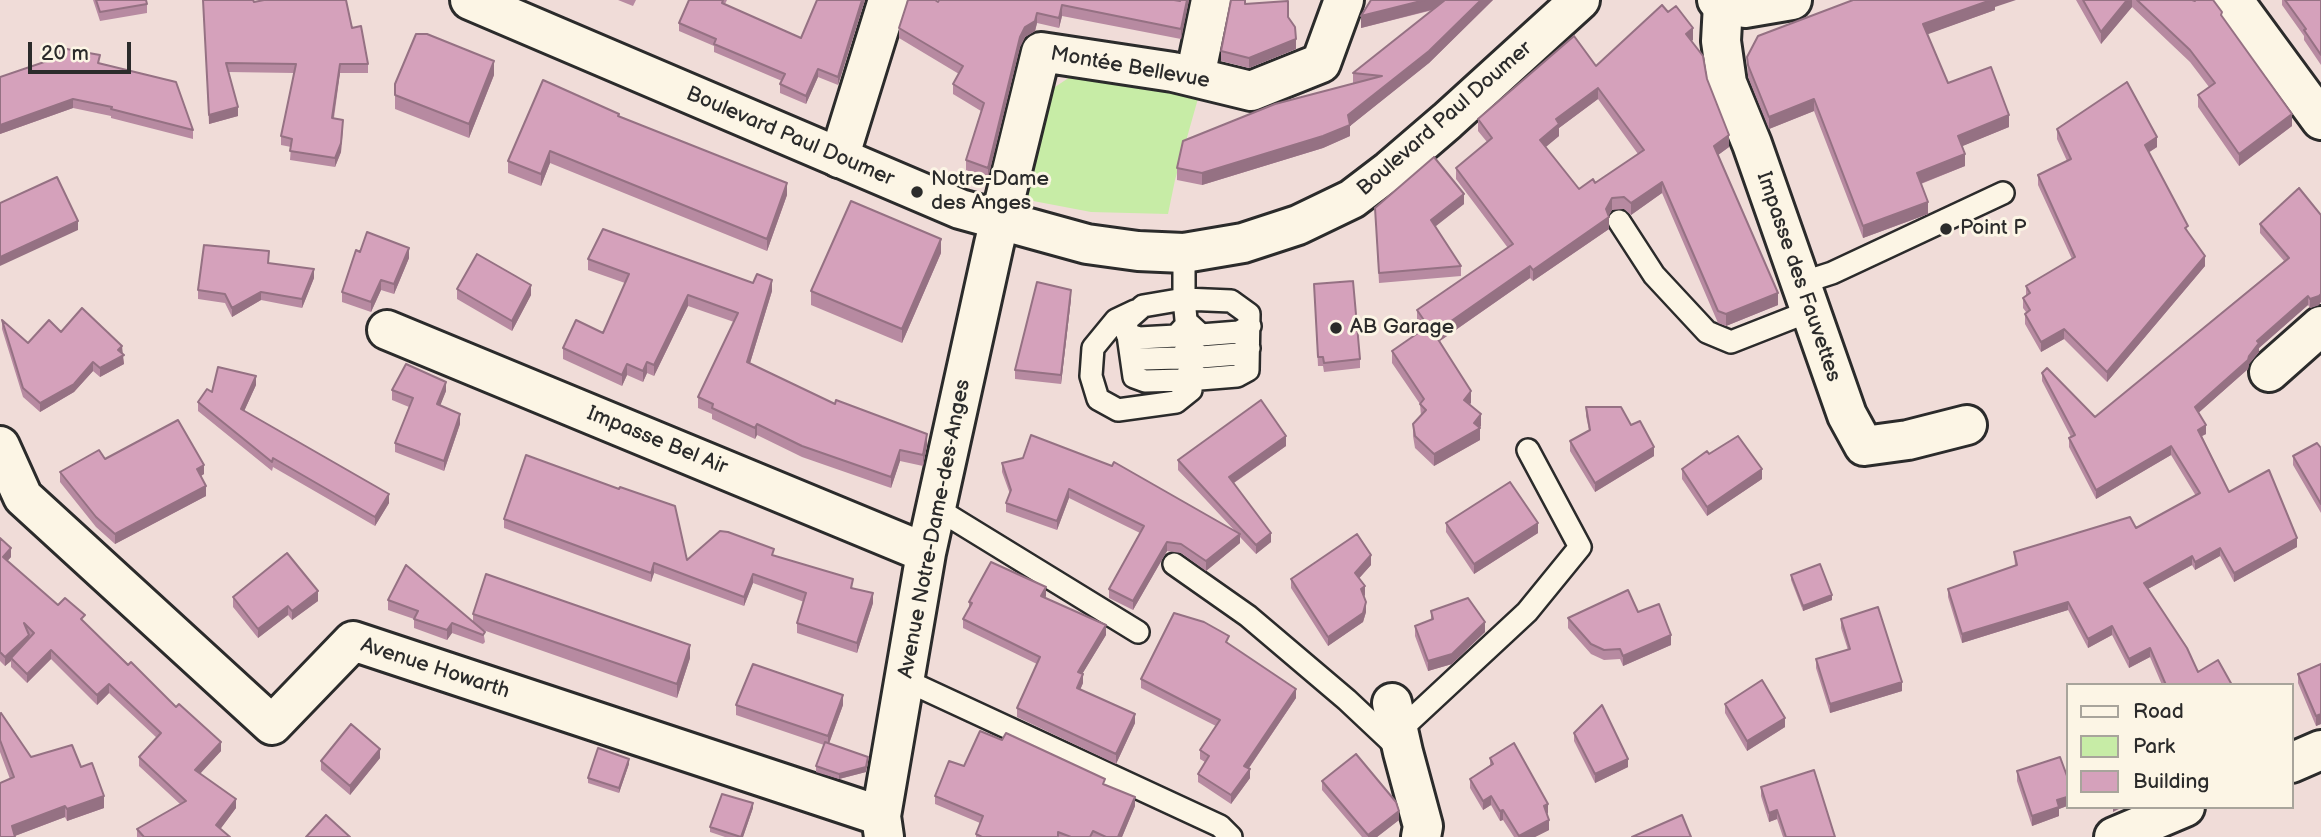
<!DOCTYPE html>
<html>
<head>
<meta charset="utf-8">
<style>
  body { margin:0 }
  #map { position:relative; width:2321px; height:837px; overflow:hidden; background:#f0dcd8; font-family:"Balsamiq Sans",sans-serif }
  canvas { display:block }
  .legend { position:absolute; left:2066px; top:683px; width:228px; height:126px; box-sizing:border-box; background:#fcf5e5; border:2px solid #a8a49b; margin:0; padding:9px 12px; list-style:none; font-size:21px; color:#2b2b2b }
  .legend li { display:flex; align-items:center; gap:14px; height:35px }
  .legend b { width:35px; border:2px solid #a8a49b }
  .scale { position:absolute; left:28px; top:42px; width:103px; height:32px; box-sizing:border-box; border:4px solid #2b2b2b; border-top:0; padding-left:9px; font-size:21px; line-height:24px; white-space:nowrap; color:#2b2b2b; -webkit-text-stroke:5px #fcf5e5; paint-order:stroke }
</style>
</head>
<body>
<div id="map">
<canvas width="2321" height="837"></canvas>
<ul class="legend">
<li><b style="height:9px;background:#fcf5e5"></b>Road</li>
<li><b style="height:19px;background:#c7eca6"></b>Park</li>
<li><b style="height:19px;background:#d5a1bb"></b>Building</li>
</ul>
<div class="scale">20 m</div>
</div>
<script>
const c = document.querySelector('canvas').getContext('2d');
c.lineJoin = 'round';
function fill(path, color) { c.fillStyle = color; c.fill(path, 'evenodd'); }
const poly = rows => new Path2D(rows.map(r => 'M' + r).join(''));
function strokePath(path, color, width, dash) { c.strokeStyle = color; c.lineWidth = width; c.lineCap = dash ? 'butt' : 'round'; c.setLineDash(dash || []); c.stroke(path); }
function write(font, color, halo, rows, align = 'center') {
  c.font = font + ' "Balsamiq Sans",sans-serif'; c.lineWidth = 6; c.setLineDash([]); c.textBaseline = 'middle'; c.strokeStyle = halo; c.fillStyle = color; for (const [text, x, y, turn = 0] of rows) {
    c.save(); c.translate(x, y); c.rotate((+turn || 0) * Math.PI / 180); c.textAlign = isNaN(turn) ? turn : align; if (halo) c.strokeText(text, 0, 0); c.fillText(text, 0, 0); c.restore();
  }
}
const green = poly([
  [1070,77,1199,95,1175,180,1168,214,1091,212,1028,200,1024,190,1049,91]
]);
const lane = poly([
  [1619,221,1654,275,1707,332,1731,342,1810,311],
  [1801,283,1832,273,2003,193],
  [1184,299,1231,301,1249,314,1248,370,1237,376,1200,379,1191,371,1183,380,1145,381,1134,377,1126,321,1143,306,1184,299],
  [1135,311,1116,320,1093,348,1091,376,1098,399,1118,410,1176,402,1191,390,1191,371,1184,299,1184,253],
  [1127,334,1139,338,1176,336,1188,323,1201,335,1239,332,1250,326],
  [1131,355,1142,359,1179,358,1190,349,1201,357,1238,354,1249,348],
  [936,508,1138,632],
  [1174,564,1248,616,1347,700,1398,748],
  [905,680,1220,826,1231,837],
  [1399,731,1527,612,1580,547,1528,450]
]);
const street = poly([
  [2233,0,2321,120],
  [1723,4,1721,41,1727,83,1752,144,1847,415,1864,446,1908,440,1967,425],
  [1195,77,1211,0],
  [839,158,888,0],
  [387,330,926,553],
  [2269,372,2321,326],
  [0,446,23,497,272,725,353,641,881,816],
  [1392,703,1403,752,1423,826,1421,837],
  [2291,763,2321,750],
  [884,837,881,816,926,553,994,244,1041,52,1173,72,1251,91,1321,63,1344,0],
  [2114,837,2185,807]
]);
const secondary = poly([
  [470,0,960,209,1087,244,1138,251,1184,253,1243,243,1298,225,1352,199,1390,170,1447,121,1580,0],
  [1717,0,1745,8,1792,0]
]);
const wall = poly([
  [93,0,146,0,147,4,147,13,100,21],
  [203,0,254,2,352,28,368,64,368,73,340,73,334,118,343,129,341,152,335,167,290,160,291,147,281,145,281,136,294,73,228,72,238,116,209,124],
  [618,0,636,0,633,6],
  [689,0,727,0,725,4,801,38,865,0,838,85,818,77,806,104,780,93,780,84,782,81,714,52,714,46,679,31,679,23],
  [1189,0,1181,39,1062,16,1059,28,1037,23,1035,31,1025,37,1020,47,988,178,966,170,966,160,981,111,953,94,953,84,959,74,899,38,899,28,938,2,1180,1],
  [1493,0,1429,63,1350,126,1350,136,1323,148,1202,185,1177,180,1177,168,1353,84,1353,73,1433,10,1361,28,1361,16],
  [2076,0,2192,0,2222,17,2292,126,2239,166,2198,107,2198,95,2209,87,2190,62,2132,7,2101,44],
  [2282,0,2321,0,2321,65,2304,40,2304,36,2282,5],
  [1245,4,1288,17,1296,49,1249,68,1221,61,1221,51],
  [1995,7,1995,10,1927,34,1948,83,2009,127,1962,146,1965,166,1921,184,1928,214,1863,238,1814,111,1769,129,1748,77,1747,57],
  [1693,40,1691,41,1707,79,1729,147,1718,155,1778,305,1726,326,1718,323,1662,193,1631,215,1624,209,1612,210,1608,217,1609,229,1533,281,1530,278,1440,341,1471,403,1469,404,1481,426,1479,428,1480,440,1434,466,1415,448,1413,436,1413,424,1421,416,1420,404,1392,363,1392,351,1423,330,1417,322,1417,310,1508,248,1456,179,1456,168,1487,142,1478,131,1478,119,1596,66],
  [1598,99,1638,154,1595,183,1579,189,1545,147,1559,136,1559,128],
  [100,64,193,130,193,139,111,118,111,116,73,108,0,134,0,77],
  [494,75,469,138,395,109,395,84],
  [619,117,787,195,767,251,550,163,541,186,508,173,508,161],
  [2057,129,2157,147,2149,152,2205,266,2107,382,2064,339,2041,352,2025,324,2025,314,2026,312,2023,308,2023,298,2026,296,2026,286,2072,259,2038,185,2038,175,2067,161,2057,139],
  [2299,188,2319,305,2310,308,2308,305,2259,348,2259,352,2249,364,2248,369,2198,413,2206,434,2202,436,2229,492,2297,547,2234,582,2220,556,2195,570,2192,565,2148,589,2198,672,2232,685,2162,685,2150,657,2129,668,2112,635,2088,648,2068,610,1962,643,1948,597,1948,589,2015,566,2014,552,2136,528,2196,496,2171,455,2096,499,2069,447,2069,438,2071,437,2042,381,2042,373,2095,417,2284,261,2260,233,2260,224],
  [1464,204,1435,226,1461,266,1461,276,1379,283,1375,208],
  [360,252,409,258,394,294,381,290,371,312,342,302,342,292],
  [941,253,902,343,811,305,811,291],
  [588,259,772,291,750,363,835,404,927,445,923,466,900,461,891,488,802,457,757,435,755,439,712,419,712,414,698,408,698,397,734,322,688,306,654,376,647,373,643,382,627,375,622,386,563,359,563,348,603,333,625,283,588,270],
  [269,263,314,278,302,308,261,300,232,317,225,303,198,299,198,290],
  [1314,284,1360,359,1360,368,1324,372,1323,366,1318,366],
  [457,289,531,295,512,331,457,299],
  [1071,299,1061,384,1015,379,1015,370],
  [2,320,28,343,61,332,122,353,124,364,100,377,93,371,74,392,40,412,23,397,2,329],
  [256,385,244,411,389,503,375,526,273,467,272,471,198,411,198,402,212,392],
  [392,390,446,391,440,405,460,424,444,471,395,452,395,443,409,407,392,400],
  [1586,407,1631,425,1654,456,1595,492,1570,451,1570,441,1589,430,1586,416],
  [1286,446,1234,483,1271,542,1256,554,1240,537,1240,543,1206,571,1181,553,1167,551,1133,610,1109,598,1109,589,1140,533,1069,498,1057,530,1006,512,1006,503,1010,494,1002,472,1002,463,1235,531,1178,470,1178,460],
  [2321,448,2321,513,2293,465,2293,456],
  [1709,454,1762,479,1707,516,1682,479,1682,469],
  [105,459,204,474,201,476,206,496,115,544,96,527,60,482,60,472],
  [504,519,687,560,774,555,853,588,873,603,857,653,797,633,797,623,804,602,753,583,744,606,654,573,651,582,504,528],
  [1446,523,1538,533,1474,574,1446,532],
  [0,538,11,557,7,561,58,605,85,623,221,751,200,774,236,808,220,829,230,837,137,837,137,829,180,804,139,766,139,757,157,738,109,693,97,705,51,659,27,683,11,667,11,661,5,666,0,661],
  [1371,565,1359,578,1365,595,1364,597,1366,612,1363,622,1328,646,1291,588,1291,579],
  [1791,575,1832,600,1803,611,1791,580],
  [1046,596,1045,598,1106,635,1082,674,1083,683,1080,690,1135,723,1116,764,1017,717,1017,708,1037,664,963,628,963,619,969,608,969,602],
  [233,597,318,601,292,620,288,615,258,638,233,607],
  [388,600,473,622,473,614,690,658,677,698,483,630,485,642,483,644,452,633,447,640,414,628,414,619,388,610],
  [1431,611,1485,632,1452,664,1428,671,1415,636,1415,626,1431,620],
  [1638,612,1671,645,1623,666,1620,659,1604,660,1591,654,1568,628,1568,618],
  [1841,619,1902,691,1830,713,1816,668,1816,659,1848,650,1841,628],
  [1229,645,1296,698,1249,768,1250,778,1231,804,1198,782,1198,774,1205,762,1200,759,1200,750,1216,726,1141,688,1141,679],
  [2321,664,2321,724,2316,726,2298,683,2298,674],
  [1725,704,1785,727,1747,751,1725,713],
  [736,705,843,705,829,744,868,762,866,772,839,779,816,772,816,766,824,745,736,715],
  [0,714,31,757,81,767,104,808,67,821,65,817,15,836,10,779,0,752],
  [1574,733,1628,767,1595,783,1574,741],
  [380,758,350,795,321,770,321,761],
  [1490,758,1548,813,1547,814,1549,830,1535,837,1514,837,1503,820,1500,821,1491,805,1483,810,1470,788,1470,779,1490,765],
  [629,764,619,793,588,783,588,778],
  [964,766,1105,784,1135,806,1122,837,976,837,976,834,980,823,935,804,935,796],
  [2017,771,2067,776,2067,806,2059,809,2059,816,2032,826,2017,781],
  [1322,781,1399,820,1377,837,1362,837,1322,790],
  [1761,787,1835,837,1783,837,1777,819,1769,822,1761,796],
  [753,808,743,837,725,837,710,832,710,827]
]);
const shadedWall = poly([
  [862,0,865,0,838,85,838,77],
  [1187,0,1189,0,1181,39,1181,29],
  [1425,0,1454,0,1454,4,1361,28,1361,16],
  [1481,0,1493,0,1429,63,1350,126,1350,136,1323,148,1202,185,1202,173,1348,115],
  [1991,0,2016,0,1995,7,1995,10,1923,36,1923,24],
  [2127,0,2132,0,2132,7,2101,44,2101,32],
  [1062,5,1062,16,1059,28,1059,18],
  [1037,13,1037,23,1035,31,1025,37,1020,47,988,178,988,168,1020,37,1025,27],
  [1693,28,1693,40,1686,46,1686,34],
  [1296,39,1296,49,1249,68,1249,58],
  [494,61,494,75,469,138,469,124],
  [340,64,340,73,332,127,332,118],
  [818,69,818,77,806,104,806,96],
  [1598,88,1598,99,1559,128,1559,136,1540,152,1540,140,1556,119],
  [73,99,73,108,0,134,0,125],
  [1814,99,1814,111,1769,129,1769,117],
  [238,107,238,116,209,124,209,115],
  [2292,114,2292,126,2239,166,2239,154],
  [2009,115,2009,127,1958,148,1958,136],
  [343,120,341,152,335,167,335,158],
  [1729,135,1729,147,1714,158,1714,146],
  [2157,137,2157,147,2145,155,2145,145],
  [550,151,550,163,541,186,541,174],
  [1965,154,1965,166,1917,185,1917,173],
  [1662,182,1662,193,1631,215,1631,203],
  [787,183,787,195,767,251,767,239],
  [1464,194,1464,204,1431,230,1431,220],
  [1612,198,1612,210,1607,218,1609,217,1609,229,1533,281,1533,270,1606,209],
  [1928,202,1928,214,1863,238,1863,226],
  [78,221,78,230,0,266,0,257],
  [941,239,941,253,902,343,902,329],
  [409,248,409,258,394,294,394,284],
  [2205,256,2205,266,2107,382,2107,372],
  [1530,266,1530,278,1434,345,1434,333],
  [314,269,314,278,302,308,302,299],
  [381,280,381,290,371,312,371,302],
  [772,280,772,291,747,373,747,362],
  [531,285,531,295,512,331,512,321],
  [1071,290,1071,299,1061,384,1061,375],
  [261,292,261,300,232,317,232,308],
  [1778,293,1778,305,1726,326,1726,314],
  [2321,294,2321,302,2319,305,2310,308,2310,299],
  [688,295,688,306,654,376,654,365],
  [2308,296,2308,305,2259,348,2259,352,2249,364,2248,369,2195,416,2195,407,2249,356,2257,341],
  [2064,329,2064,339,2041,352,2041,342],
  [122,346,124,364,100,377,100,368],
  [93,362,93,371,74,392,40,412,40,403],
  [647,362,647,373,643,382,643,371],
  [627,364,627,375,622,386,622,375],
  [256,376,256,385,241,418,241,409],
  [446,382,446,391,437,414,437,404],
  [1471,391,1471,403,1464,411,1464,400],
  [460,414,460,424,444,471,444,461],
  [1481,414,1481,426,1478,429,1480,428,1480,440,1434,466,1434,454,1474,423],
  [757,424,757,435,755,439,755,428],
  [2206,425,2206,434,2198,438,2198,430],
  [927,434,927,445,923,466,923,455],
  [1286,436,1286,446,1229,486,1229,477],
  [2171,446,2171,455,2096,499,2096,490],
  [1654,447,1654,456,1595,492,1595,483],
  [900,450,900,461,891,488,891,477],
  [204,465,204,474,197,478,197,469],
  [1762,469,1762,479,1707,516,1707,507],
  [206,486,206,496,115,544,115,534],
  [1069,489,1069,498,1057,530,1057,521],
  [389,494,389,503,375,526,375,517],
  [1538,523,1538,533,1474,574,1474,564],
  [1271,533,1271,542,1256,554,1256,545],
  [1240,534,1240,543,1206,571,1206,561],
  [2297,538,2297,547,2234,582,2234,573],
  [1167,542,1167,551,1133,610,1133,601],
  [11,548,11,557,3,566,3,557],
  [2220,548,2220,556,2195,570,2195,562],
  [1371,555,1371,565,1355,583,1355,573],
  [2192,556,2192,565,2144,591,2144,583],
  [654,563,654,573,651,582,651,573],
  [753,574,753,583,744,606,744,597],
  [1365,586,1365,595,1361,599,1361,589],
  [1046,587,1046,596,1041,605,1041,596],
  [318,591,318,601,292,620,292,611],
  [873,593,873,603,857,653,857,643],
  [1832,595,1832,600,1803,611,1803,606],
  [1366,602,1366,612,1363,622,1328,646,1328,637],
  [2068,602,2068,610,1962,643,1962,634],
  [288,606,288,615,258,638,258,629],
  [1485,622,1485,632,1452,664,1428,671,1428,661],
  [452,623,452,633,447,640,447,630],
  [1106,625,1106,635,1078,681,1078,672],
  [2112,626,2112,635,2088,648,2088,639],
  [29,635,29,644,11,658,11,661,5,666,5,657],
  [1671,635,1671,645,1623,666,1623,656],
  [690,645,690,658,677,698,677,684],
  [2150,648,2150,657,2129,668,2129,659],
  [51,650,51,659,27,683,27,674],
  [1083,674,1083,683,1077,697,1077,688],
  [1902,682,1902,691,1830,713,1830,704],
  [109,684,109,693,97,705,97,695],
  [1296,689,1296,698,1244,775,1244,766],
  [843,695,843,705,828,746,828,736],
  [1135,714,1135,723,1116,764,1116,754],
  [2321,714,2321,724,2316,726,2316,716],
  [1785,718,1785,727,1747,751,1747,741],
  [221,742,221,751,195,779,195,770],
  [380,749,380,758,350,795,350,786],
  [868,757,866,772,839,779,839,774],
  [629,759,629,764,619,793,619,788],
  [1628,759,1628,767,1595,783,1595,774],
  [1250,769,1250,778,1231,804,1231,795],
  [104,796,104,808,67,821,67,809],
  [1491,796,1491,805,1483,810,1483,801],
  [1135,797,1135,806,1122,837,1118,837],
  [2067,797,2067,806,2059,809,2059,816,2032,826,2032,816,2057,800],
  [236,799,236,808,216,835,216,825],
  [753,803,753,808,743,837,741,837],
  [1548,804,1548,813,1544,816,1544,806],
  [65,806,65,817,12,837,12,826],
  [2113,807,2123,807,2113,812],
  [1503,810,1503,820,1500,821,1500,811],
  [1777,810,1777,819,1769,822,1769,813],
  [1399,811,1399,820,1377,837,1368,837,1368,835],
  [1549,820,1549,830,1535,837,1519,837,1519,836]
]);
const building = poly([
  [96,0,146,0,147,4,100,12,96,0],
  [203,0,253,0,254,2,264,0,346,0,352,28,361,26,368,64,340,64,332,118,343,120,341,143,335,158,290,151,292,139,281,136,296,64,226,63,238,107,209,115,203,0],
  [689,0,723,0,722,3,801,38,817,0,862,0,838,77,818,69,806,96,780,84,785,74,714,44,716,39,679,23,689,0],
  [908,0,935,0,938,2,939,0,1174,0,1180,1,1180,0,1187,0,1181,29,1062,5,1059,18,1037,13,1035,21,1025,27,1020,37,988,168,966,160,984,103,953,84,963,66,899,28,908,0],
  [1231,0,1245,0,1245,4,1288,1,1288,17,1295,27,1296,39,1249,58,1221,51,1231,0],
  [1371,0,1425,0,1361,16,1371,0],
  [1445,0,1481,0,1429,51,1348,115,1350,125,1323,136,1202,173,1177,168,1183,141,1275,104,1382,76,1353,73,1445,0],
  [1853,0,1991,0,1923,24,1948,83,1991,67,2009,115,1958,136,1965,154,1917,173,1928,202,1863,226,1814,99,1769,117,1748,65,1747,57,1758,36,1853,0],
  [2083,0,2127,0,2101,32,2083,0],
  [2137,0,2192,0,2195,1,2195,0,2213,0,2222,12,2221,15,2292,114,2239,154,2198,95,2215,83,2190,50,2137,0],
  [2285,0,2321,0,2321,55,2304,30,2306,29,2285,0],
  [1662,5,1668,12,1676,6,1693,28,1686,34,1703,56,1707,79,1729,135,1714,146,1778,293,1726,314,1718,311,1662,182,1631,203,1624,197,1612,198,1606,209,1609,217,1533,270,1530,266,1434,333,1471,391,1464,400,1481,414,1474,423,1480,428,1434,454,1415,436,1413,424,1426,410,1420,404,1424,399,1392,351,1428,326,1417,310,1513,244,1456,168,1492,138,1478,119,1574,36,1596,66,1662,5],
  [1598,88,1644,150,1595,183,1593,179,1579,189,1540,140,1559,124,1556,119,1598,88],
  [416,34,427,34,494,61,469,124,395,95,395,84,416,34],
  [61,48,100,55,98,63,176,82,193,130,111,109,112,107,73,99,0,125,0,77,59,57,61,48],
  [543,80,619,114,618,116,787,183,767,239,550,151,541,174,508,161,543,80],
  [2127,82,2157,137,2145,145,2188,226,2185,228,2205,256,2107,372,2064,329,2041,342,2025,314,2030,310,2023,298,2030,293,2026,286,2075,257,2038,175,2071,159,2057,129,2127,82],
  [1434,157,1464,194,1431,220,1461,266,1379,273,1375,208,1434,157],
  [57,177,78,221,0,257,0,203,57,177],
  [2299,188,2321,215,2321,294,2319,296,2310,299,2308,296,2257,341,2259,343,2249,356,2248,360,2195,407,2206,425,2198,430,2229,492,2269,470,2297,538,2234,573,2220,548,2195,562,2192,556,2144,583,2187,648,2198,672,2218,660,2232,685,2166,685,2150,648,2129,659,2112,626,2088,639,2068,602,1962,634,1948,589,2017,565,2014,552,2130,517,2136,528,2200,493,2171,446,2096,490,2069,438,2075,435,2042,373,2047,368,2095,417,2289,258,2260,224,2299,188],
  [851,201,941,239,902,329,811,291,851,201],
  [603,229,753,283,757,274,772,280,747,362,835,404,836,400,927,434,923,455,900,450,891,477,802,446,757,424,755,428,712,408,713,404,698,397,738,313,688,295,654,365,647,362,643,371,627,364,622,375,563,348,576,320,603,333,629,274,588,259,603,229],
  [367,232,409,248,394,284,381,280,371,302,342,292,356,250,360,252,367,232],
  [204,245,269,251,268,263,314,269,302,299,261,292,232,308,225,294,198,290,204,245],
  [477,254,531,285,512,321,457,289,477,254],
  [1353,281,1360,359,1324,363,1323,357,1318,357,1314,284,1353,281],
  [1037,282,1071,290,1061,375,1015,370,1037,282],
  [82,308,122,346,118,350,124,355,100,368,93,362,74,384,40,403,23,388,2,320,28,343,49,320,61,332,82,308],
  [406,364,446,382,437,404,460,414,444,461,395,443,413,398,392,390,406,364],
  [218,367,256,376,241,409,389,494,375,517,273,458,272,462,198,402,207,389,212,392,218,367],
  [1261,400,1286,436,1229,477,1271,533,1256,545,1178,460,1261,400],
  [1586,407,1621,407,1631,425,1640,421,1654,447,1595,483,1570,441,1590,430,1586,407],
  [178,420,204,465,197,469,206,486,115,534,96,517,60,472,99,450,105,459,178,420],
  [1031,435,1112,466,1114,462,1240,534,1206,561,1181,544,1167,542,1133,601,1109,589,1144,526,1069,489,1057,521,1006,503,1011,490,1002,463,1023,458,1031,435],
  [1738,436,1762,469,1707,507,1682,469,1707,451,1709,454,1738,436],
  [2317,443,2321,448,2321,504,2293,456,2317,443],
  [526,455,619,489,620,487,675,506,687,560,720,531,728,532,774,549,772,555,853,579,851,588,873,593,857,643,797,623,806,593,753,574,744,597,654,563,651,573,504,519,526,455],
  [1510,482,1538,523,1474,564,1446,523,1510,482],
  [1357,534,1371,555,1355,573,1365,586,1361,589,1366,602,1363,613,1328,637,1291,579,1357,534],
  [0,538,11,548,3,557,58,605,65,598,85,615,81,619,128,665,131,662,176,707,179,704,221,742,195,770,236,799,216,825,230,837,144,837,137,829,186,801,139,757,161,733,109,684,97,695,51,650,27,674,11,658,34,633,24,623,29,635,5,657,0,652,0,538],
  [287,553,318,591,292,611,288,606,258,629,233,597,287,553],
  [991,562,1046,587,1041,596,1106,625,1078,672,1083,674,1077,688,1135,714,1116,754,1017,708,1040,657,963,619,972,603,969,602,991,562],
  [1820,564,1832,595,1803,606,1791,575,1820,564],
  [406,565,485,632,483,635,452,623,447,630,414,619,418,611,388,600,406,565],
  [486,574,690,645,677,684,473,614,486,574],
  [1628,590,1638,612,1659,604,1671,635,1623,656,1620,649,1604,650,1591,644,1568,618,1628,590],
  [1468,598,1485,622,1452,654,1428,661,1415,626,1433,619,1431,611,1468,598],
  [1878,607,1902,682,1830,704,1816,659,1850,649,1841,619,1878,607],
  [1174,613,1204,622,1229,636,1226,642,1296,689,1244,766,1250,769,1231,795,1198,774,1209,756,1200,750,1220,720,1141,679,1174,613],
  [753,664,843,695,828,736,736,705,753,664],
  [2321,664,2321,714,2316,716,2298,674,2321,664],
  [1762,680,1785,718,1747,741,1725,704,1762,680],
  [1602,705,1628,759,1595,774,1574,733,1602,705],
  [1,713,31,757,72,745,81,767,92,763,104,796,67,809,65,806,12,826,15,837,0,837,0,783,14,777,0,740,0,714,1,713],
  [351,724,380,749,350,786,321,761,351,724],
  [980,731,1002,740,1006,733,1105,779,1103,784,1135,797,1118,837,1106,837,1093,831,1090,837,1071,837,1058,832,1058,837,982,837,976,834,983,816,935,796,949,761,964,766,980,731],
  [825,742,868,757,866,767,839,774,816,766,825,742],
  [1514,743,1548,804,1544,806,1549,820,1519,836,1503,810,1500,811,1491,796,1483,801,1470,779,1493,764,1490,758,1514,743],
  [598,748,629,759,619,788,588,778,598,748],
  [1356,754,1396,802,1399,811,1368,835,1322,781,1356,754],
  [2060,757,2067,776,2067,797,2057,800,2059,807,2032,816,2017,771,2060,757],
  [1814,770,1835,837,1786,837,1777,810,1769,813,1761,787,1814,770],
  [722,794,753,803,741,837,710,827,722,794],
  [326,815,350,837,306,837,326,815],
  [1682,815,1691,837,1632,837,1682,815]
]);
const markers = [
  [917,192,7,"#2b2b2b"],
  [1946,229,7,"#2b2b2b"],
  [1336,328,7,"#2b2b2b"]
];
const streetNames = [
  ["Montée Bellevue",1130,68,10],
  ["Boulevard Paul Doumer",1445,119,-41],
  ["Boulevard Paul Doumer",790,137,23],
  ["Impasse des Fauvettes",1798,277,71],
  ["Impasse Bel Air",657,441,22],
  ["Avenue Notre-Dame-des-Anges",935,529,-79],
  ["Avenue Howarth",435,669,18]
];
const poiNames = [
  ["Notre-Dame",931,180],
  ["des Anges",931,204],
  ["Point P",1960,229],
  ["AB Garage",1350,328]
];
fill(green, '#c7eca6');
strokePath(lane, '#2b2b2b', 26);
strokePath(street, '#2b2b2b', 44);
strokePath(secondary, '#2b2b2b', 44);
strokePath(lane, '#fcf5e5', 21);
strokePath(street, '#fcf5e5', 38);
strokePath(secondary, '#fcf5e5', 38);
fill(wall, '#b78aa1');
fill(shadedWall, '#957183');
fill(building, '#d5a1bb');
strokePath(building, '#957183', 2);
for (const [x, y, r, color] of markers) { const dot = new Path2D(); dot.arc(x, y, r, 0, 2 * Math.PI); c.fillStyle = color; c.fill(dot); strokePath(dot, '#fcf5e5', 2.5); }
write('21px', '#2b2b2b', '#fcf5e5', streetNames);
write('21px', '#2b2b2b', '#fcf5e5', poiNames, 'left');
</script>
</body>
</html>
